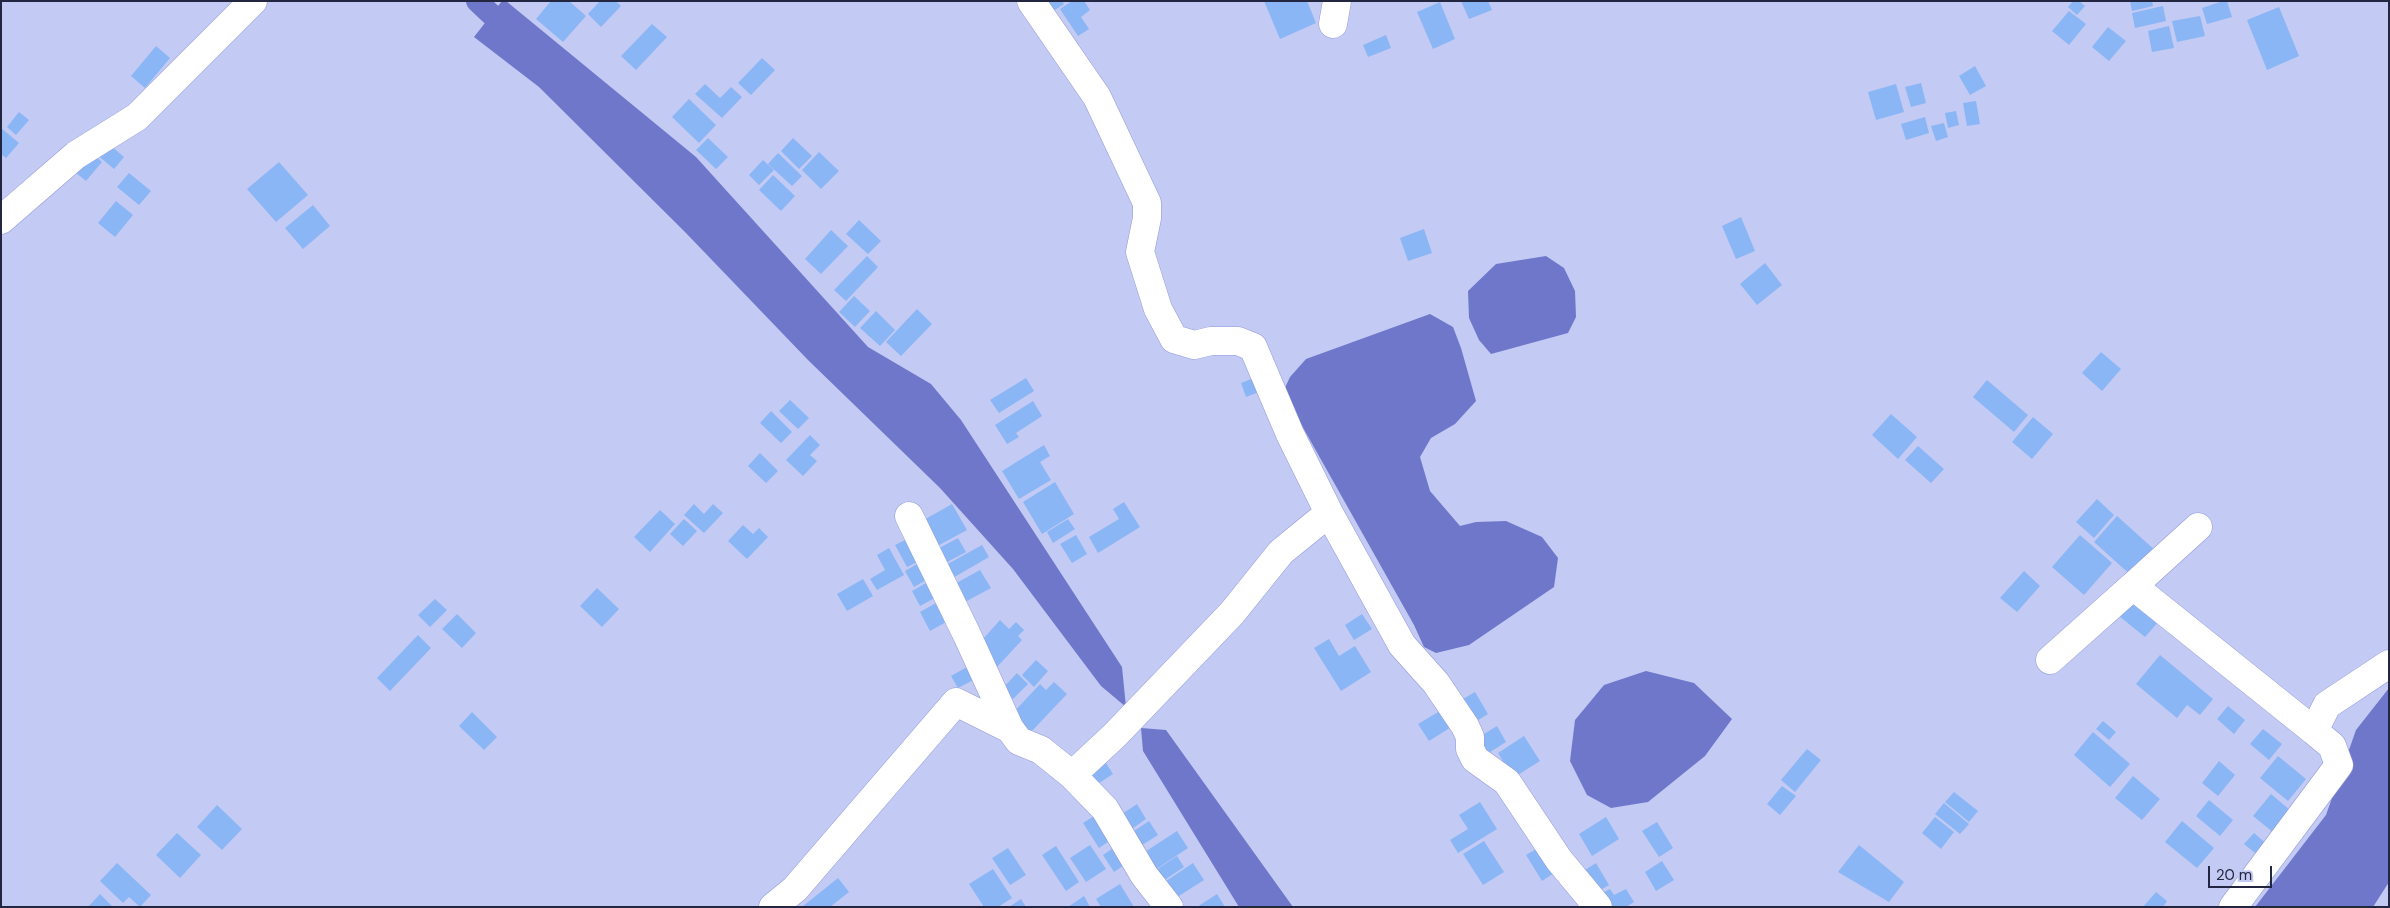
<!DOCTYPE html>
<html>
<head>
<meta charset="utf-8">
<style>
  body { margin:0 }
  #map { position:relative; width:2390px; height:908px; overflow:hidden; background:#c3caf3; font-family:"DM Sans",sans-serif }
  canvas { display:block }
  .frame { position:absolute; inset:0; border:2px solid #232641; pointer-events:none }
  .scale { position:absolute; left:2208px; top:866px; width:64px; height:22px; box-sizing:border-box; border:2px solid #232641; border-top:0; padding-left:6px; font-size:15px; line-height:18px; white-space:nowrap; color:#232641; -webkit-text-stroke:4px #c3caf3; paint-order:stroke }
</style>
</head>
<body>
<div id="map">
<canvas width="2390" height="908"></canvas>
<div class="frame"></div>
<div class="scale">20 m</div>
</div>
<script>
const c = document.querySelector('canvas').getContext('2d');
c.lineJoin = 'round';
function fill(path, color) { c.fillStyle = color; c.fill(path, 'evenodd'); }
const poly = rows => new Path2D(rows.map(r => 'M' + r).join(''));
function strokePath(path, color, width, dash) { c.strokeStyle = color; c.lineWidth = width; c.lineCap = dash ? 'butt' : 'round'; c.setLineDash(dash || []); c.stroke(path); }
const water = poly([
  [502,1,506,1,696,157,868,347,931,384,961,420,1122,667,1126,707,1101,686,1013,569,940,488,808,360,685,232,539,87,474,37],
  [1546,256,1564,268,1575,291,1576,317,1568,333,1491,354,1479,340,1469,318,1468,291,1496,264],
  [1430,314,1453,327,1461,348,1476,401,1455,424,1431,438,1420,457,1430,491,1460,526,1476,522,1506,521,1542,537,1558,558,1554,587,1469,645,1436,653,1424,647,1414,625,1283,392,1290,377,1306,359],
  [1646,671,1694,683,1732,719,1705,756,1648,802,1611,808,1587,795,1570,761,1575,720,1604,685],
  [2389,688,2389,882,2373,907,2255,907,2326,815,2356,730],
  [1141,728,1166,730,1293,907,1239,907,1143,751]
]);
const canal = poly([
  [477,1,514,36]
]);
const building = poly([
  [551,1,569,1,586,16,563,42,536,19],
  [600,1,616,1,621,6,601,27,588,14],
  [1040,1,1062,1,1064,4,1049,14],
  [1072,1,1084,1,1090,10,1081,17,1089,29,1078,36,1060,9],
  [1264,1,1307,1,1316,23,1280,39],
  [1461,1,1488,1,1492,10,1469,19],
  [2073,1,2079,1,2085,6,2077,15,2068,7],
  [2130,1,2152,1,2153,6,2132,11],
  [2223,1,2227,1,2232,17,2207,24,2202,8],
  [1440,2,1455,39,1433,49,1417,12],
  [2163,6,2166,21,2135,28,2132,13],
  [2279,7,2299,56,2267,70,2247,20],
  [2069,11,2086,24,2069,45,2052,31],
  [2200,16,2205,36,2177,42,2172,21],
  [652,24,667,37,636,70,621,56],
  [2169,26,2174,48,2152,52,2148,31],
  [2108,27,2126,41,2109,61,2092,47],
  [1386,35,1391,48,1368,57,1363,45],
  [156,46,170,58,145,88,131,76],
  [762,58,775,70,751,95,738,83],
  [1975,66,1986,86,1970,95,1959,76],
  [1921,83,1926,103,1911,107,1905,87],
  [705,84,720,98,731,87,742,97,722,118,695,94],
  [1896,84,1904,112,1876,120,1868,92],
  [689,99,716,125,699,143,672,117],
  [1976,101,1980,124,1967,126,1963,103],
  [1956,111,1959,125,1948,128,1945,113],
  [19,112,29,120,16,135,7,127],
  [1925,117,1929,133,1906,140,1901,124],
  [1944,123,1948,137,1936,141,1931,126],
  [1,128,19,143,6,158,1,154],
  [708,138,728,157,716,169,696,150],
  [793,138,812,156,799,169,781,151],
  [105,141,124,157,114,169,95,153],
  [91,152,102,162,86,181,75,172],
  [819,152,839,171,821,189,802,170],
  [778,153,802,176,792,186,768,164],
  [763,160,774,170,759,185,749,175],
  [279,162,308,195,276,222,247,189],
  [129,173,151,191,139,205,117,187],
  [773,175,795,196,781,211,759,190],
  [116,201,133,215,115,237,98,223],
  [313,205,330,226,303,249,285,228],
  [1741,217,1755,251,1736,259,1722,226],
  [859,220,881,241,868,254,846,234],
  [1424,229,1432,253,1408,261,1400,238],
  [831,230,848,246,821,274,805,259],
  [867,256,878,267,846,301,834,290],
  [1765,263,1782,285,1757,305,1740,284],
  [854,296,870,311,855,327,839,312],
  [917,309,932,324,901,356,886,342],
  [876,311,895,330,880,346,860,328],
  [2101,352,2121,369,2102,391,2082,373],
  [1259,376,1264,390,1246,397,1241,383],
  [1026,378,1034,391,999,413,990,400],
  [1987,380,2028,415,2014,432,1973,397],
  [790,400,809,418,798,429,779,411],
  [1033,401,1042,416,1016,433,1019,437,1007,444,995,425],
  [771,411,792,432,781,443,760,423],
  [1891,414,1917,437,1898,459,1872,435],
  [2033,417,2053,434,2032,459,2012,442],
  [810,435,820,445,810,455,817,461,803,476,786,460],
  [1044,445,1050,456,1040,462,1051,480,1019,499,1002,471],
  [1918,446,1944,469,1931,483,1905,460],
  [760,453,778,471,766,483,748,466],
  [1055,482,1074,514,1042,534,1023,502],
  [2097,499,2114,515,2094,538,2076,522],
  [1124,502,1140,527,1098,553,1089,537,1119,519,1113,509],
  [694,504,704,514,713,504,723,513,704,533,684,515],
  [952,504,967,530,930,550,915,525],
  [660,510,675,524,650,552,634,537],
  [2117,516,2157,552,2134,578,2094,542],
  [684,519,697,531,683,546,670,534],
  [1068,519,1075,529,1053,543,1047,532],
  [743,525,753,534,759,528,768,537,747,559,728,541],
  [915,535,927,557,907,567,895,545],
  [1076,535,1087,554,1072,563,1060,544],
  [2080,535,2112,563,2084,595,2052,567],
  [958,538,966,552,936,568,928,554],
  [982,545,989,557,944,583,937,570],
  [889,548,904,575,877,590,870,579,885,570,877,555],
  [926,559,935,575,914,587,905,571],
  [980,570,991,588,961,604,951,586],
  [2024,571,2040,586,2017,612,2000,598],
  [935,578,944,593,920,606,912,591],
  [863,579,873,596,847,611,837,594],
  [597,588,619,609,602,627,580,606],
  [945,598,955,617,930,631,920,612],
  [435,599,447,610,430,627,418,615],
  [2133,599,2160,620,2145,637,2119,616],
  [457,614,476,633,462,648,442,629],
  [1362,614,1372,629,1354,640,1345,625],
  [1000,620,1009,629,1016,622,1024,630,1018,636,1022,640,997,667,976,647],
  [418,635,431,648,390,691,377,678],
  [1329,639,1339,656,1355,646,1371,672,1341,691,1314,648],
  [2160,655,2213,699,2200,715,2187,705,2177,718,2136,684],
  [1036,660,1048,671,1034,687,1022,675],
  [976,662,983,675,958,688,951,676],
  [1017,673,1028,684,1013,699,1002,689],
  [1054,682,1067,694,1030,733,1011,715,1040,684,1046,690],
  [1475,692,1488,714,1470,725,1456,703],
  [2228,706,2245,720,2234,734,2217,719],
  [1445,708,1456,724,1429,741,1418,724],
  [472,712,497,737,484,750,459,726],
  [2103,721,2116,732,2109,740,2096,729],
  [1497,726,1506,742,1484,756,1474,740],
  [2263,729,2282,744,2269,760,2250,744],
  [2093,732,2130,764,2110,787,2074,755],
  [1524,736,1540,761,1513,778,1498,753],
  [1807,749,1821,760,1795,792,1781,780],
  [2278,756,2306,779,2288,801,2260,778],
  [1102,757,1113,774,1093,787,1083,770],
  [2219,761,2235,775,2218,796,2202,783],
  [2133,776,2160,799,2142,820,2115,798],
  [1782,786,1796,796,1780,815,1767,804],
  [1954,792,1978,811,1969,822,1945,802],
  [2271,794,2291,811,2274,833,2253,816],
  [2209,800,2233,820,2220,836,2196,816],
  [1480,802,1497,829,1458,853,1450,840,1468,829,1459,815],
  [1944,803,1969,824,1960,834,1935,814],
  [1137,804,1146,819,1126,833,1116,818],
  [217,805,242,829,222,850,197,827],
  [1102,811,1118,835,1099,848,1083,823],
  [1606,817,1619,839,1592,856,1579,834],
  [1935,817,1954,832,1941,849,1922,833],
  [1149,821,1158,835,1134,850,1125,837],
  [2182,821,2214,848,2197,868,2165,842],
  [1657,822,1673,848,1659,857,1642,831],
  [1177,831,1188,848,1149,874,1137,857],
  [177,833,201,855,180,878,156,855],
  [2254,833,2269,846,2260,857,2244,844],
  [1484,841,1504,872,1483,885,1463,854],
  [1119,844,1130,861,1114,872,1103,855],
  [1090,845,1106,869,1086,882,1070,858],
  [1859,845,1904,882,1889,902,1838,872],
  [1056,846,1079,882,1066,891,1042,855],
  [1008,848,1026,875,1010,885,992,858],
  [1538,848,1554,873,1542,881,1526,855],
  [1177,856,1184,867,1160,883,1153,872],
  [1662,861,1674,880,1656,891,1645,872],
  [117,863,151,895,140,907,129,897,123,903,100,881],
  [1193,863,1204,880,1171,901,1160,885],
  [1596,863,1609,885,1594,894,1580,873],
  [993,869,1012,898,998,907,984,907,969,884],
  [838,878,849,892,830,907,802,907],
  [1120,884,1134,907,1101,907,1096,899],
  [1610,889,1614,895,1626,889,1634,902,1626,907,1608,907,1600,894],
  [2156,892,2167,901,2163,907,2143,907],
  [100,894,113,907,88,907],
  [1217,894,1225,907,1197,907],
  [1084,896,1090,907,1068,907],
  [1021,899,1026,907,1009,907]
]);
const minor = poly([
  [1031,1,1097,97,1147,203,1147,218,1140,252,1158,309,1174,339,1194,345,1211,341,1238,341,1253,347,1290,434,1329,513,1402,645,1436,683,1465,726,1470,737,1470,749,1475,759,1507,782,1559,860,1598,907],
  [1333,24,1337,1],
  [1,220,76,155,137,117,253,1],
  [909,516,967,635,1010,729,1019,741,1041,750,1072,775,1105,809,1144,875,1169,907],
  [2198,527,2133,586,2314,731],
  [2050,660,2133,586],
  [1072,775,1115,735,1232,613,1281,552,1329,513],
  [773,907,795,889,956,702,1010,729],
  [2233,907,2339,765,2332,746,2314,731,2327,705,2389,664]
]);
fill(water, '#6f77cb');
strokePath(canal, '#6f77cb', 22);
fill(building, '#8bb6f5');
strokePath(minor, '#919adc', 29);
strokePath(minor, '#fff', 28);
</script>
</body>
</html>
